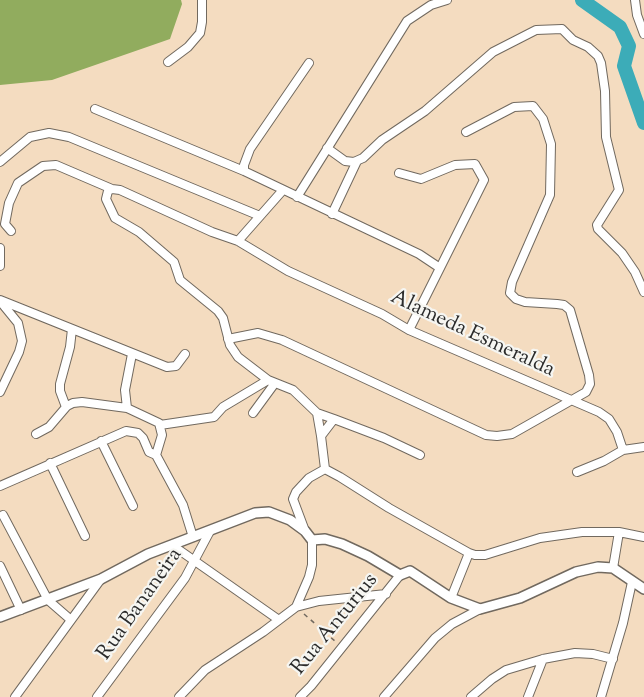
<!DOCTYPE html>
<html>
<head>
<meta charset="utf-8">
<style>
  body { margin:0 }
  canvas { display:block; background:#f4dcc0 }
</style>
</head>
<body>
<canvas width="644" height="697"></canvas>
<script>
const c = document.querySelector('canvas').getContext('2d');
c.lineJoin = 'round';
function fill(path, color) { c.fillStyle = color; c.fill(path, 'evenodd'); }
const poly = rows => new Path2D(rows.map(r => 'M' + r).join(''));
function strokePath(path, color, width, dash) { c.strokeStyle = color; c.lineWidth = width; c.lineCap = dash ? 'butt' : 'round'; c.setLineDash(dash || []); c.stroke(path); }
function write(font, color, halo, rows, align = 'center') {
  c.font = font + ' "Sorts Mill Goudy",serif'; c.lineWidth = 4.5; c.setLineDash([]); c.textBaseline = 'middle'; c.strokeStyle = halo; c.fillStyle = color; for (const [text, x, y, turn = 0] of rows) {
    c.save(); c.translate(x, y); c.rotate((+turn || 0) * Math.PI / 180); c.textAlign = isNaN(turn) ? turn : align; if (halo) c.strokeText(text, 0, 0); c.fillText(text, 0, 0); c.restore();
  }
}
const forest = poly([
  [0,0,181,0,182,4,170,39,52,80,0,85]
]);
const river = poly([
  [582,0,620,27,629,46,624,66,644,123]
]);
const path = poly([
  [304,614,336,642]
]);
const minor = poly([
  [635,0,637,15,644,34],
  [168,62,188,47,200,33,202,22,202,0],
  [95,109,244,171,419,254,440,268],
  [327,148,345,161,354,162,363,158,382,140,425,111,493,52,536,30,562,29,573,40,588,47,598,56,601,63,605,91,606,137,619,190,597,225,598,229,622,253,635,272,644,292],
  [0,162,30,137,49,133,69,137,260,216],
  [244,171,244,165,250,149,309,63],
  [399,173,421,179,455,165,475,164,484,180,409,330],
  [297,197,407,21,431,5,447,0],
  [332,214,357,161],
  [11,231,5,224,9,203,18,183,43,166,56,165,112,189],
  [238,241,283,190],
  [0,248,0,266],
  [0,300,167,367,176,366,185,354],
  [0,301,18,323,22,341,19,352,0,392],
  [228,339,258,333,282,340,486,435,497,436,512,434,586,392,590,384,589,375,570,310,564,305,557,304,525,302,516,299,510,293,512,282,550,195,551,144,543,119,533,106,514,107,466,132],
  [132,354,125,390,127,408,159,423,162,435,156,455,183,505,193,537],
  [66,407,60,391,60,384,70,347,72,329],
  [253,413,275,383],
  [317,413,321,436],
  [334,419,317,413,293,390,268,380,238,357,230,345,223,318,218,311,180,280,174,262,139,232,115,218,106,199,108,191,112,189,120,190,212,232,238,241,288,271,382,314,409,330,599,412,609,419,617,432,623,450],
  [160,425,214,417,223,407,268,380],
  [36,434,49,427,67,406,73,403,82,402,127,408],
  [101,441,133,506],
  [50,463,85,536],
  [325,469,321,436,334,419,384,438,420,455],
  [577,472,604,461,623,450,644,447],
  [0,486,126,431,138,433,143,438,149,452,156,455],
  [3,515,48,600,71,620],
  [305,531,293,499,296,492,309,478,325,469,340,477,389,508,469,553,475,555,485,555,540,538,582,532,619,532,644,537],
  [172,545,279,620],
  [0,566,21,610],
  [613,568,619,532],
  [451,598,469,553],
  [296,607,309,577,312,565,312,540],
  [15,697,101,579],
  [97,697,185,578,210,531],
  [179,697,205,670,263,632,296,607,319,601,386,594],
  [300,697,311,686,400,575],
  [384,697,435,638,452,624,480,609],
  [471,697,492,679,506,670,543,659,575,653,593,654,613,659],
  [528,697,543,659],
  [601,697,623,623,632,582]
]);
const tertiary = poly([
  [0,617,101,579,148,554,255,513,269,512,290,520,305,531,312,540,325,539,342,544,368,556,400,575,410,571,451,598,480,609,520,598,576,572,598,567,613,568,644,589]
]);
const streetNames = [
  ["Alameda Esmeralda",472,335,25],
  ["Rua Bananeira",141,605,-55],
  ["Rua Anturius",336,625,-51]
];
fill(forest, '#91ac5e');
strokePath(river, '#3cacb8', 14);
strokePath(minor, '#71695f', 10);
strokePath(tertiary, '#71695f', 12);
strokePath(path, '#71695f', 1.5, [4.5, 4.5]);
strokePath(minor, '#fff', 8);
strokePath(tertiary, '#fff', 9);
write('21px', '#2b2b2b', '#f6f6f2', streetNames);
</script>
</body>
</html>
